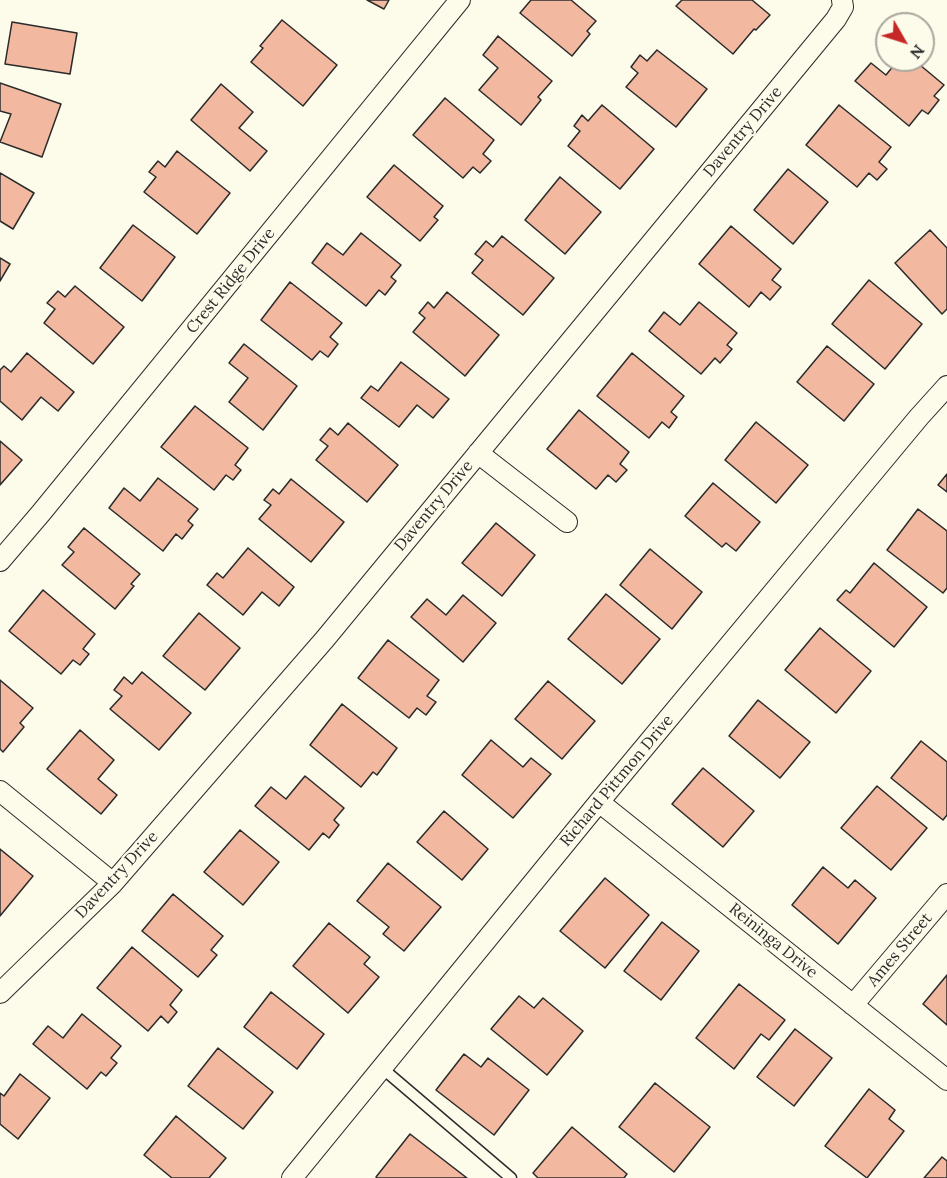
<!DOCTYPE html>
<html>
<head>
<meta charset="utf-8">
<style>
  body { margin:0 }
  #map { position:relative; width:947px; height:1178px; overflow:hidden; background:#fdfbea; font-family:Lora,serif }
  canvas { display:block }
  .north { position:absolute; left:875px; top:12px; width:60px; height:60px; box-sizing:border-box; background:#fdfbea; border:2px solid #a9a89e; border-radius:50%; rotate:129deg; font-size:16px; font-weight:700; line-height:24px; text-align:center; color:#2b2b2b }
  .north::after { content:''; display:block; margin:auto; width:21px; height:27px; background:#c62828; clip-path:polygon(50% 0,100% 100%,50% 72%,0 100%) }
</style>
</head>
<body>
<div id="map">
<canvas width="947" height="1178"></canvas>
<div class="north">N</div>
</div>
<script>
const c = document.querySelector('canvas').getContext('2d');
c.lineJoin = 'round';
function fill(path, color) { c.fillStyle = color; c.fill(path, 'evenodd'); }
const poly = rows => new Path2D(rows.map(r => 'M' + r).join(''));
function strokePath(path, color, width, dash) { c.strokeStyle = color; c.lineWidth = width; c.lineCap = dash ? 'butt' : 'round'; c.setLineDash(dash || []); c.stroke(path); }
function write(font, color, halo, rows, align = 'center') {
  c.font = font + ' Lora,serif'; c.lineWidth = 4.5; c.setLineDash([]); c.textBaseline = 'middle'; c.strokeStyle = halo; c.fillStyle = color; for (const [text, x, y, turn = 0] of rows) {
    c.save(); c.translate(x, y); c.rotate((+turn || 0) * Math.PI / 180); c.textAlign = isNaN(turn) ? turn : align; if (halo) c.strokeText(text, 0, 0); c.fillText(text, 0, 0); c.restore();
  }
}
const building = poly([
  [367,0,389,0,384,9,367,0],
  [531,0,571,0,596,21,587,31,590,34,572,56,520,13,531,0],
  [682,0,752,0,770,15,756,30,754,29,733,54,676,6,682,0],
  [282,20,337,65,303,106,251,62,263,48,260,46,282,20],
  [12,22,77,33,70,74,5,64,12,22],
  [498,36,552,81,538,97,541,100,521,125,479,90,498,68,483,55,498,36],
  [657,50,707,89,676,127,626,87,638,73,631,67,640,55,647,61,657,50],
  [898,60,914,60,944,85,934,96,939,100,928,114,922,110,909,126,855,81,871,63,886,75,898,60],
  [0,83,61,104,42,157,0,142,11,114,0,111,0,83],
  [221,84,253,112,239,128,267,151,250,171,191,120,221,84],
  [445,98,494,140,483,154,491,161,480,173,473,167,463,178,413,135,445,98],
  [602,105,654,149,620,189,568,146,580,131,574,126,582,115,588,121,602,105],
  [839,105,891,147,879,162,887,169,877,180,869,173,857,187,806,145,839,105],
  [177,151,230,193,197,234,144,192,156,177,149,172,158,161,165,167,177,151],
  [394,165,443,206,434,217,438,220,420,241,367,197,394,165],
  [788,169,828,202,793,244,754,210,788,169],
  [0,173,34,193,13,229,0,221,0,173],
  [560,177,601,212,565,254,525,220,560,177],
  [133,225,175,257,142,301,100,268,133,225],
  [731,226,781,269,772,280,781,287,770,300,761,292,749,307,699,264,731,226],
  [930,230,947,248,947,309,942,314,895,263,930,230],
  [361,233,401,265,391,277,396,281,385,295,379,290,366,306,312,263,327,243,343,255,361,233],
  [502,236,554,278,523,315,472,273,483,260,475,254,486,241,493,247,502,236],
  [0,258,10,264,0,281,0,258],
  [869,280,922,324,885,369,832,324,869,280],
  [290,282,342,323,330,337,338,344,328,357,320,351,312,360,261,320,290,282],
  [75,286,124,327,93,364,44,323,55,309,47,303,58,291,65,297,75,286],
  [447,292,499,335,465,376,413,332,425,318,419,313,428,302,434,308,447,292],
  [699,302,737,333,727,345,732,349,720,363,715,358,701,374,649,331,664,312,680,325,699,302],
  [244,344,297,386,263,430,229,402,248,378,229,363,244,344],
  [827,346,874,384,844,421,797,382,827,346],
  [27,353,74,392,58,411,41,397,22,420,0,401,0,370,4,366,11,372,27,353],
  [632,353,684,396,671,412,677,417,669,428,662,422,649,438,597,396,632,353],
  [401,362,449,399,433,418,417,405,399,427,361,398,371,386,378,391,401,362],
  [195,406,248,448,235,465,241,470,233,480,226,475,214,490,161,447,195,406],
  [579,410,629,452,620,464,627,470,616,482,608,475,596,489,547,449,579,410],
  [756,422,808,465,776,503,725,460,756,422],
  [348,423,398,465,367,502,316,460,328,446,320,440,330,428,338,435,348,423],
  [0,441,22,460,0,485,0,441],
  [947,474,947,492,938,485,947,474],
  [158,478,198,509,188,521,193,525,182,539,176,534,163,551,109,508,124,488,140,501,158,478],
  [291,479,344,522,311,562,259,519,271,505,264,500,273,489,279,494,291,479],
  [713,483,760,522,736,551,726,543,722,547,685,516,713,483],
  [918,509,947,531,947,588,943,593,887,550,918,509],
  [496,523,535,555,502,596,462,563,496,523],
  [84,528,140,574,131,584,134,586,115,609,62,565,74,552,68,547,84,528],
  [248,548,294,587,279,606,262,592,243,615,207,585,217,573,223,578,248,548],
  [650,549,702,592,672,629,620,585,650,549],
  [874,563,927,607,894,647,837,600,846,590,850,593,874,563],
  [43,590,95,634,83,649,89,654,80,665,73,660,61,674,9,631,43,590],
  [606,594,660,639,622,684,568,639,606,594],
  [463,595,496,623,463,662,411,617,427,599,446,615,463,595],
  [199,613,240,648,205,690,163,656,199,613],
  [820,628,871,671,836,713,785,670,820,628],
  [388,640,439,680,427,696,436,702,426,715,417,708,409,718,358,678,388,640],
  [142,672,191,713,159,750,110,709,122,696,114,690,124,677,132,684,142,672],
  [0,680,33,708,20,723,24,727,3,752,0,749,0,680],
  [548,681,595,721,562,759,515,719,548,681],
  [758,700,810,742,780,778,729,736,758,700],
  [342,704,397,748,377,775,373,772,361,787,310,745,342,704],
  [80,730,114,760,98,779,117,795,101,814,47,769,80,730],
  [491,740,523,767,531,758,551,774,513,818,462,775,491,740],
  [921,741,947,762,947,815,943,820,891,778,921,741],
  [703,768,754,811,723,847,672,804,703,768],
  [305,776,344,808,334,820,339,825,329,838,323,833,309,850,255,806,271,787,286,799,305,776],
  [877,786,927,828,891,870,841,828,877,786],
  [444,811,488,849,462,880,417,842,444,811],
  [240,830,279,862,243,905,204,872,240,830],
  [0,849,33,876,0,916,0,849],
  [388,863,441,907,404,951,383,934,389,927,357,901,388,863],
  [823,867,848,888,855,880,876,898,838,944,792,905,823,867],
  [605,878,649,915,605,968,560,931,605,878],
  [173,894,223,936,211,950,217,955,198,977,142,931,173,894],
  [662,922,699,951,661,1000,624,971,662,922],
  [329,923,370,957,364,964,379,977,348,1013,293,966,329,923],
  [132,947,182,990,170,1005,177,1012,168,1023,161,1016,148,1031,97,988,132,947],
  [947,975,947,1025,923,1004,947,975],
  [739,984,785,1020,769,1040,761,1034,734,1069,696,1038,739,984],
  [271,992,324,1034,297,1069,244,1027,271,992],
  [519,996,534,1008,543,998,583,1031,547,1075,491,1029,519,996],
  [82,1014,121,1046,111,1058,117,1063,106,1076,101,1072,87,1089,33,1044,48,1026,63,1038,82,1014],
  [795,1029,832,1058,794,1106,757,1077,795,1029],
  [218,1048,273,1092,243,1129,188,1086,218,1048],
  [464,1054,481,1067,488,1058,529,1090,494,1135,436,1090,464,1054],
  [20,1074,50,1098,18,1139,0,1124,0,1093,4,1096,20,1074],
  [655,1083,710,1127,674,1172,619,1127,655,1083],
  [869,1089,895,1110,889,1119,904,1131,867,1178,825,1146,869,1089],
  [176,1116,226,1158,209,1178,172,1178,144,1155,176,1116],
  [572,1127,627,1174,624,1178,538,1178,533,1173,572,1127],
  [410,1134,467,1178,377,1178,376,1177,410,1134],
  [942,1157,947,1161,947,1178,924,1178,942,1157]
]);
const service = poly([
  [382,1068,511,1178]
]);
const minor = poly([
  [478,453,567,522],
  [0,561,41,513,460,0],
  [0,791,113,883],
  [599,802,947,1080],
  [0,993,113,883,325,639,836,19,843,7,842,0],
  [853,1005,947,894],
  [292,1178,599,802,919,417,947,386]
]);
const streetNames = [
  ["Daventry Drive",743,132,-50],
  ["Crest Ridge Drive",231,281,-51],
  ["Daventry Drive",434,506,-50],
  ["Richard Pittmon Drive",617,781,-50],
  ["Daventry Drive",117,875,-47],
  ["Reininga Drive",773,941,39],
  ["Ames Street",900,950,-50]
];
fill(building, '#f2b8a0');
strokePath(building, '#2b2b2b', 1.5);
strokePath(service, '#2b2b2b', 13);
strokePath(minor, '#2b2b2b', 22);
strokePath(service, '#fdfbea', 10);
strokePath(minor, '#fdfbea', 20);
write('16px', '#2b2b2b', '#fdfbea', streetNames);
</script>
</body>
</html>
